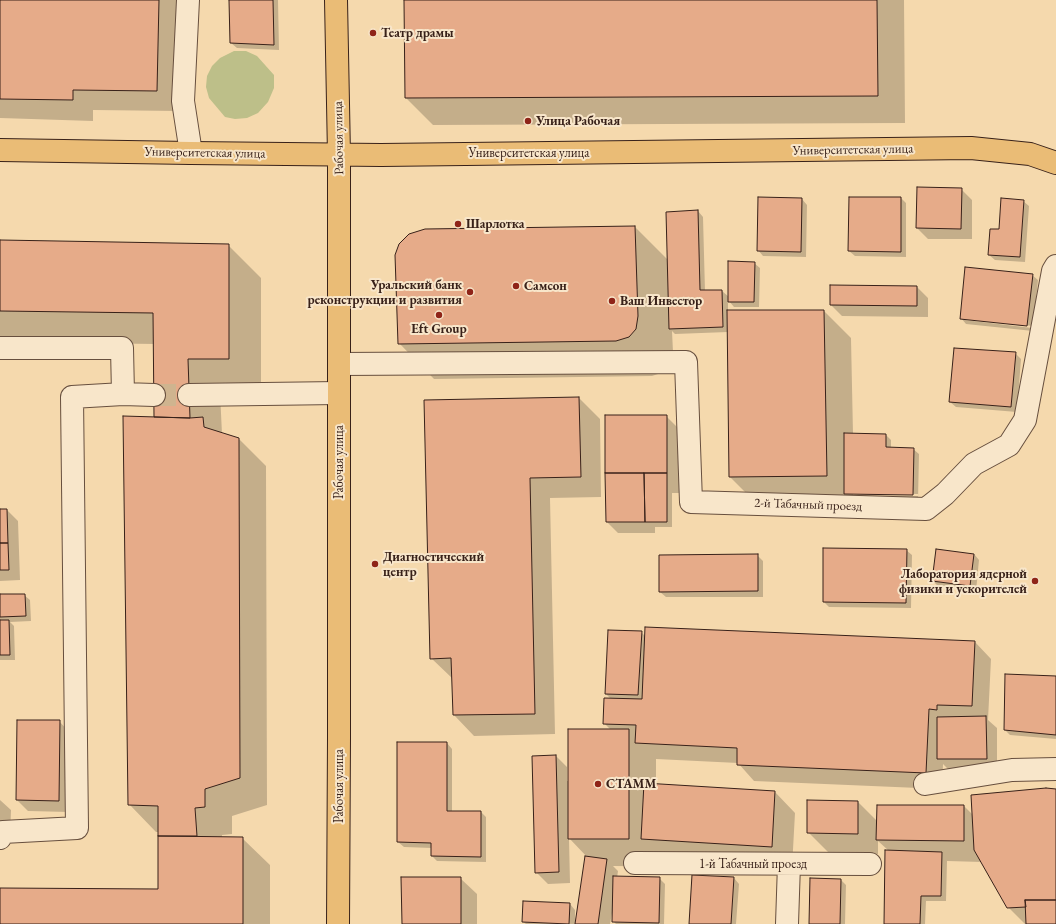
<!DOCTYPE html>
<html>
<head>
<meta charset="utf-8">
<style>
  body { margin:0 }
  canvas { display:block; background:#f5d9ad }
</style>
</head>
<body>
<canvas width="1056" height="924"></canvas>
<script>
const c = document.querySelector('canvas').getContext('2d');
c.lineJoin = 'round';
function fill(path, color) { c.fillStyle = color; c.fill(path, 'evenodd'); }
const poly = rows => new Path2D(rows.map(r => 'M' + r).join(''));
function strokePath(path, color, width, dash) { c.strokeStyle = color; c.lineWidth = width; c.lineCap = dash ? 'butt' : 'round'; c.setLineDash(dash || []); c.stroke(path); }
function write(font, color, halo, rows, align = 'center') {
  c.font = font + ' "EB Garamond",serif'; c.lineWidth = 4; c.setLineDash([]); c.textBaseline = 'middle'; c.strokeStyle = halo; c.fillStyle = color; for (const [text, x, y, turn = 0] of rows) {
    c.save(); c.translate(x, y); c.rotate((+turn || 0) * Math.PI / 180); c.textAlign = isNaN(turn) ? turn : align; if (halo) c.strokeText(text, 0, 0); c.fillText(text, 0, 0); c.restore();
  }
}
const green = poly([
  [234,51,246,51,257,56,274,75,274,88,268,102,258,113,247,118,235,119,225,117,209,98,206,87,207,76,212,66,220,58]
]);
const shadow = poly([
  [0,0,180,0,178,111,93,110,93,121,0,118],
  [230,0,278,0,279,50,237,48,231,43],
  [405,0,904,0,905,123,433,125,406,98],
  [961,189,972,200,972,239,928,239,917,228],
  [901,198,906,203,906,257,855,256,849,251],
  [802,199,807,205,806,257,763,256,758,250],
  [1023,201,1029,206,1025,262,995,260,989,255,1000,230],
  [698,211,703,217,705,291,722,291,729,297,754,263,760,268,759,307,734,307,728,300,728,311,824,311,851,338,853,434,886,435,891,440,891,448,913,449,919,454,918,500,757,504,730,477,728,332,675,334,672,331,673,352,664,372,652,376,434,379,399,343,635,227,668,260],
  [853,493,918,494,918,496,853,495],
  [0,241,228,245,261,278,261,391,220,392,222,434,239,439,266,466,267,805,232,816,232,834,222,835,222,837,242,838,270,865,270,924,0,924,0,889,159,890,159,832,156,832,129,804,157,418,155,344,0,342],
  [1032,275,1038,280,1033,331,966,324,961,318],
  [965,318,1033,326,1032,328,965,320],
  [917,287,928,298,928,317,842,316,831,305],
  [1015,353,1021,359,1017,412,956,407,950,402],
  [579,398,600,419,601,497,550,498,555,734,474,736,454,715,453,679,431,658,425,401],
  [666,416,687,437,687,493,672,493,672,527,655,527,655,533,618,533,607,522],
  [0,510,7,510,18,521,20,580,0,581],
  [906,550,912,555,911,608,829,607,824,602],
  [974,554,979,560,976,591,938,586,933,581],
  [757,555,763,561,763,597,666,597,660,592],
  [0,595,24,595,30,600,31,621,10,622,14,626,15,660,0,660],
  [641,632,645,636,975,642,991,659,988,720,997,728,997,770,949,770,943,764,942,789,754,781,738,763,656,759,656,785,775,792,795,813,792,868,613,866,618,871,617,878,659,878,665,884,664,924,616,924,613,921,613,913,612,913,610,924,577,924,588,858,569,838,570,883,548,884,536,872,556,756,567,767,567,781,569,781,611,730,604,723,611,699,606,694],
  [1056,677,1056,739,1010,735,1005,730],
  [59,721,70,733,69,812,28,811,17,800],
  [447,743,452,749,452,812,481,812,486,817,486,862,437,861,432,856,432,848,404,847,398,842],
  [1056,790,1056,924,1025,924,1008,907,982,862,947,861,946,901,926,901,925,924,885,924,889,851,878,841,878,854,829,853,808,832,858,802,878,822,878,806,964,806,973,815],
  [0,800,11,810,10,838,0,838],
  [460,878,477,894,477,924,403,924],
  [734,878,739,884,736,924,690,924],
  [841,880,846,885,845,924,810,924],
  [524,902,570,904,575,910,575,924,526,924,523,922]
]);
const building = poly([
  [0,0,159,0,157,91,73,90,73,100,0,99,0,0],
  [229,0,273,0,274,45,230,43,229,0],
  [404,0,877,0,878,96,405,98,404,0],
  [917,187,962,188,961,229,916,228,917,187],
  [758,197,802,198,801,252,757,251,758,197],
  [849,197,901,197,901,252,848,251,849,197],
  [1001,198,1024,200,1020,257,988,255,990,229,999,229,1001,198],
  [698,210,700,290,722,290,723,327,669,329,666,212,698,210],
  [635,226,638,316,636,329,629,337,616,341,398,344,395,255,399,244,409,234,425,229,635,226],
  [0,240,229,244,229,359,188,359,190,418,154,417,153,313,0,311,0,240],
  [728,261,755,262,754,302,728,302,728,261],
  [965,267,1033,274,1027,326,960,319,965,267],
  [830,285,917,286,917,306,830,305,830,285],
  [727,310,824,310,827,476,729,477,727,310],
  [954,348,1016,352,1011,407,949,402,954,348],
  [579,397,581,477,530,478,535,714,453,715,451,658,430,659,424,400,579,397],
  [605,415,667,415,667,473,605,473,605,415],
  [123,416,190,418,203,417,204,427,239,438,240,778,205,789,205,807,195,808,197,836,158,836,158,806,128,805,123,416],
  [844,433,886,434,886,447,914,448,913,495,844,494,844,433],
  [605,473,644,473,645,522,606,522,605,473],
  [644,473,667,473,667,522,645,522,644,473],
  [0,509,7,509,8,543,0,543,0,509],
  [0,543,8,543,9,570,0,570,0,543],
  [823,548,907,549,906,603,823,602,823,548],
  [936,549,974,554,970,586,932,581,936,549],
  [758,554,758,591,659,592,659,555,758,554],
  [0,594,25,594,26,616,0,617,0,594],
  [0,620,9,620,10,655,0,655,0,620],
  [645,627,975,641,972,706,937,705,937,710,929,709,926,773,737,765,737,748,635,743,636,725,603,724,604,698,642,699,645,627],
  [608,630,642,631,638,695,605,694,608,630],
  [1005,674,1056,676,1056,735,1004,730,1005,674],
  [986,716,987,759,937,759,937,717,986,716],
  [17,720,60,720,59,801,16,800,17,720],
  [568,729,629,729,629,839,568,839,568,729],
  [397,742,447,742,447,811,481,811,481,857,431,856,431,843,397,842,397,742],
  [556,755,559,872,535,873,532,756,556,755],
  [644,783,775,791,772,847,641,839,644,783],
  [1046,788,1056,789,1056,900,1025,900,1026,907,1007,908,974,850,971,795,1046,788],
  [807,800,858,801,858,834,807,833,807,800],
  [877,805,964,805,964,841,876,840,877,805],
  [158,836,243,837,243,924,0,924,0,888,158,889,158,836],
  [885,850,942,852,941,896,921,896,920,924,884,924,885,850],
  [585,856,607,859,598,924,575,924,585,856],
  [692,875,734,877,731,924,689,924,692,875],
  [613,876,660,877,659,923,612,922,613,876],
  [401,877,461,877,461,924,402,924,401,877],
  [810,878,841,879,840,924,809,924,810,878],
  [1025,900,1056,900,1056,924,1026,924,1025,900],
  [523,901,570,903,569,924,522,922,523,901]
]);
const minorTunnel = poly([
  [154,395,189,395]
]);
const minor = poly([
  [188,0,183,101,191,153],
  [0,348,122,348,123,394,154,395],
  [339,364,686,362,691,502,926,509,945,494,974,464,1009,445,1025,420,1053,271,1056,266],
  [189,395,338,393],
  [925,784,1012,770,1056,769],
  [0,838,3,832,77,828,72,397,123,394],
  [635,863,870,864],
  [787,924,789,864]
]);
const major = poly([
  [336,0,339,155,339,738,338,924],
  [0,150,191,153,381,155,971,148,1030,154,1056,163]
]);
const markers = [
  [373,33,4,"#8f2418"],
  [528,121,4,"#8f2418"],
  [458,224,4,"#8f2418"],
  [516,286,4,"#8f2418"],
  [470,292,4,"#8f2418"],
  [612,301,4,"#8f2418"],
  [439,315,4,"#8f2418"],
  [375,564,4,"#8f2418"],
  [1035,581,4,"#8f2418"],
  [598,784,4,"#8f2418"]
];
const poiNames = [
  ["Театр драмы",381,33],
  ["Улица Рабочая",536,121],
  ["Шарлотка",466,224],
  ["Уральский банк",462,285,"right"],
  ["реконструкции и развития",462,300,"right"],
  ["Самсон",524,286],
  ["Ваш Инвестор",620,301],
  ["Eft Group",439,329,"center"],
  ["Диагностический",383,557],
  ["центр",383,572],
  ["Лаборатория ядерной",1027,574,"right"],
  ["физики и ускорителей",1027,589,"right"],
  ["СТАММ",606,784]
];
const streetNames = [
  ["Рабочая улица",339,138,-91],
  ["Университетская улица",853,150,-1],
  ["Университетская улица",205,153,1],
  ["Университетская улица",529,153],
  ["Рабочая улица",339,462,-90],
  ["2-й Табачный проезд",808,505,2],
  ["Рабочая улица",339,786,-90],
  ["1-й Табачный проезд",753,864]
];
fill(green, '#bdbf89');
fill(shadow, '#0003');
fill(building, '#e6ab89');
strokePath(building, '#382119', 1);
strokePath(minorTunnel, '#cfb48f', 22, [22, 11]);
strokePath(minor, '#674f3e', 24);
strokePath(major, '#382119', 24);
strokePath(minor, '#f8e6ca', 22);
strokePath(major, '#eabc76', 22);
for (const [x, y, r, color] of markers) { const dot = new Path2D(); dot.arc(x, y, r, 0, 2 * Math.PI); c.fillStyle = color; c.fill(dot); strokePath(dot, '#f8e6ca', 1.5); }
write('bold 13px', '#382119', '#f8e6ca', poiNames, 'left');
write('13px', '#382119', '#f8e6ca', streetNames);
</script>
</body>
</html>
